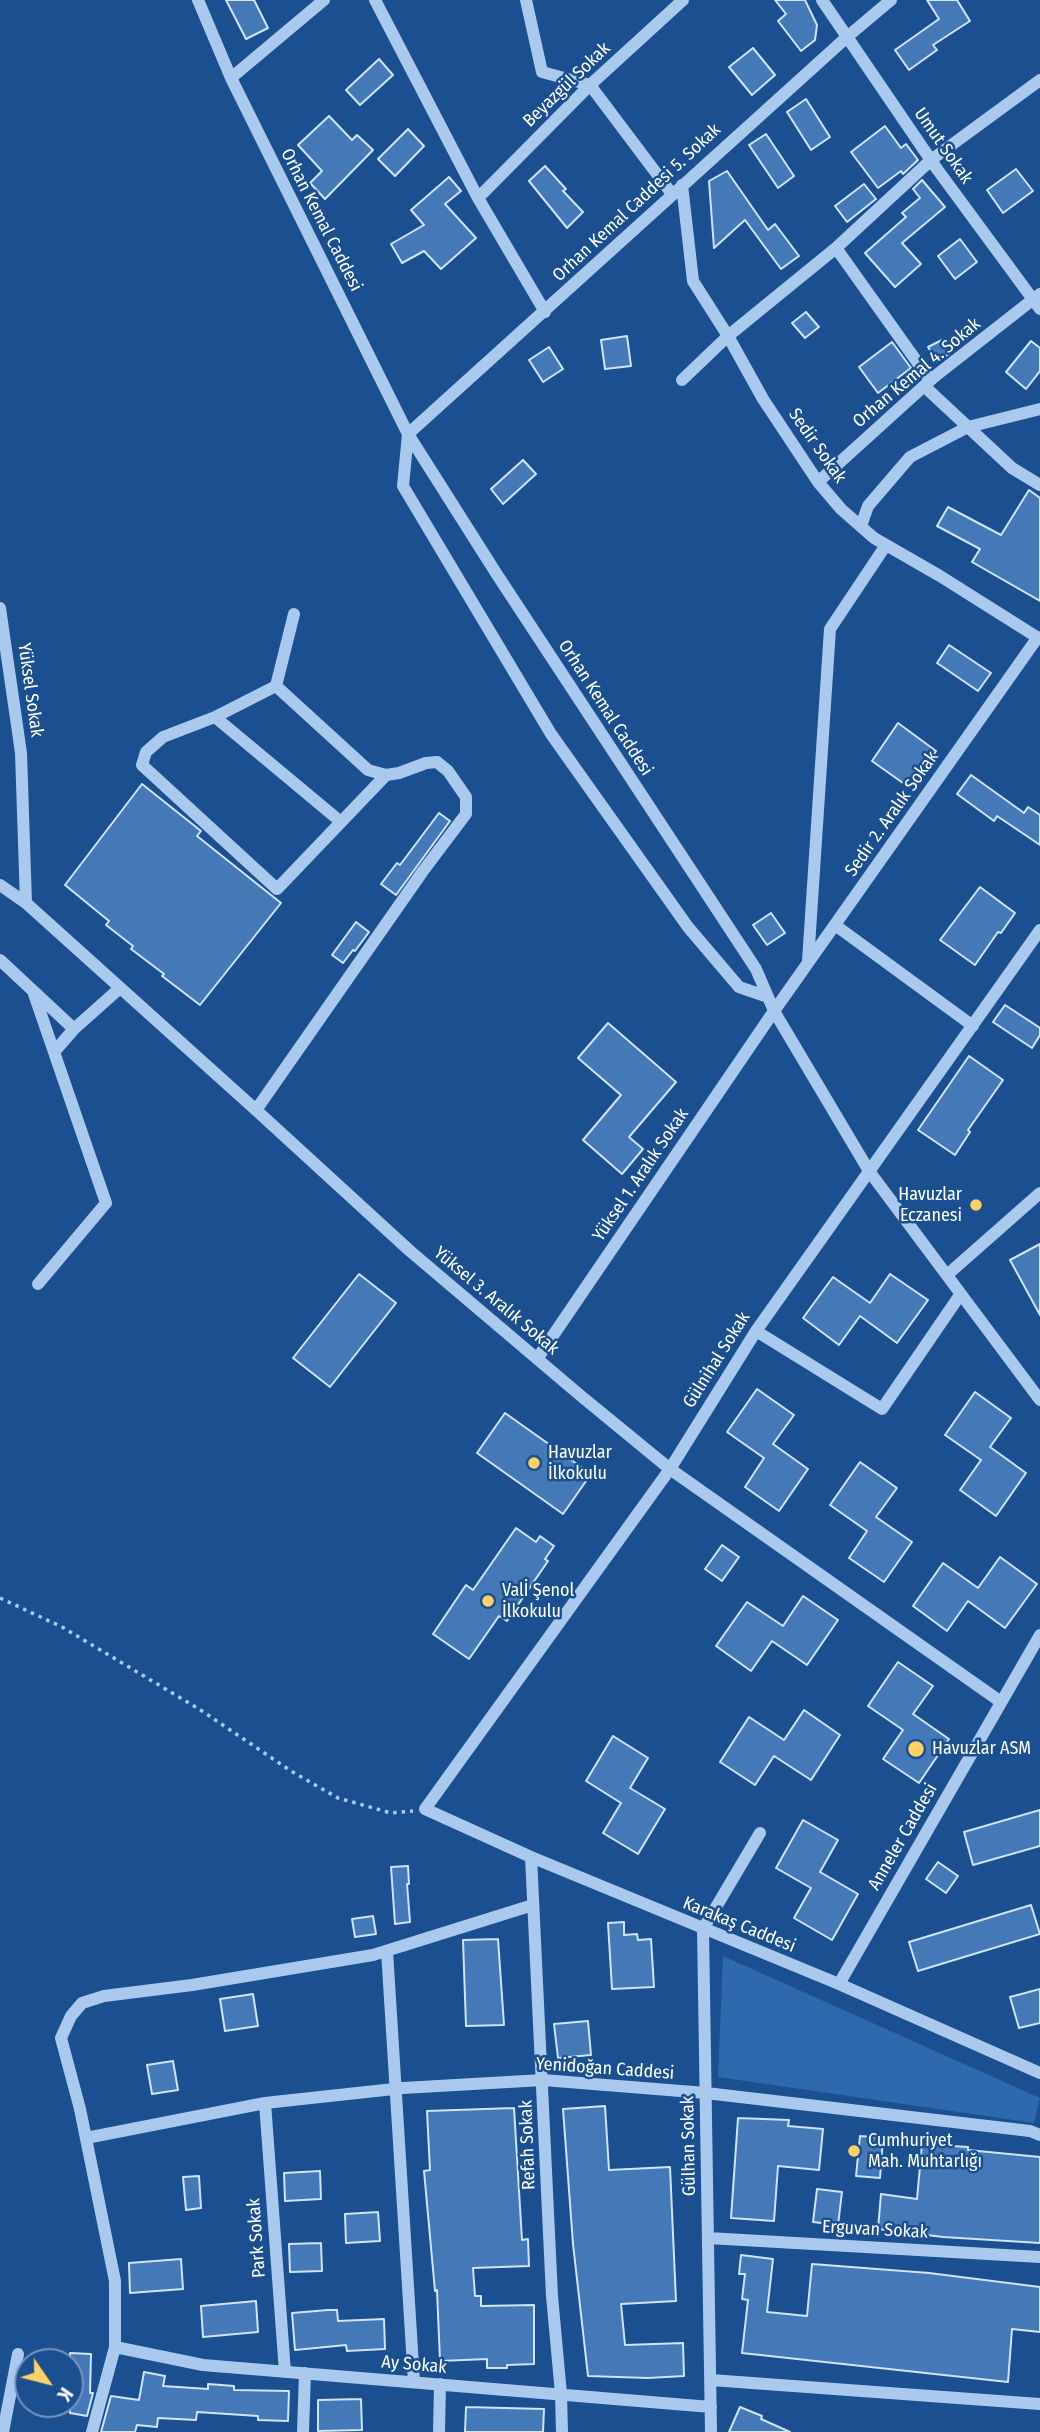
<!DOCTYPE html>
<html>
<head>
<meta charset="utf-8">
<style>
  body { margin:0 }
  #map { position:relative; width:1040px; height:2432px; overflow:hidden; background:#1b4f8f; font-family:"Fira Sans Condensed",sans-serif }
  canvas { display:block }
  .north { position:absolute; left:14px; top:2348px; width:70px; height:70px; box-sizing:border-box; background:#1b4f8f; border:2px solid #7695bc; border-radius:50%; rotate:125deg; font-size:19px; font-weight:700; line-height:28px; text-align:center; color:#fff }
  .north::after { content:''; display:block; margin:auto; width:24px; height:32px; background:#ffd166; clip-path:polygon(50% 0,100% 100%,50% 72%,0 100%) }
</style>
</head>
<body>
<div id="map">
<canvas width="1040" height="2432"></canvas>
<div class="north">K</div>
</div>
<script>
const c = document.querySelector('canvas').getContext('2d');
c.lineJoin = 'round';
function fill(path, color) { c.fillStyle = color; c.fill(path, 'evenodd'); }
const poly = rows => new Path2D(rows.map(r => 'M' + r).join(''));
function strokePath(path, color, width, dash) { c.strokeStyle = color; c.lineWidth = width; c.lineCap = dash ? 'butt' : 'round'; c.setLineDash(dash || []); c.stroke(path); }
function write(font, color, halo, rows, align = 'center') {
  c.font = font + ' "Fira Sans Condensed",sans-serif'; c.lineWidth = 5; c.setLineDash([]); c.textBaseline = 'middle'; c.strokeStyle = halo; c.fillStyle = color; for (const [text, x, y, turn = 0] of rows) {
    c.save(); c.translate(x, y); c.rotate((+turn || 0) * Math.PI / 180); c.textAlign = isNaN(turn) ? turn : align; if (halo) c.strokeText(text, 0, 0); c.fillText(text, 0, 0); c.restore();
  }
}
const green = poly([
  [723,1956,1040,2098,1034,2123,718,2077]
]);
const building = poly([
  [226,0,254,0,268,28,246,39,226,0],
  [775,0,805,0,817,25,815,40,801,51,778,21,786,14,775,0],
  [927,0,957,0,970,21,933,45,937,50,909,70,895,50,939,19,927,0],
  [753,48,775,75,752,95,729,67,753,48],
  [379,59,393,75,360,105,346,90,379,59],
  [806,99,830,137,811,150,787,112,806,99],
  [329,116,352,140,357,135,373,150,325,199,310,183,322,171,298,145,329,116],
  [885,126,901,148,906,144,918,160,903,174,901,171,878,188,851,152,885,126],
  [408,129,424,146,395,176,378,159,408,129],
  [766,134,794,176,778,188,749,145,766,134],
  [545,166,566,189,563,191,583,212,567,228,529,181,545,166],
  [1016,169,1033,191,1003,213,987,190,1016,169],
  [727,171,768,230,775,224,799,256,781,269,745,220,714,248,709,181,727,171],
  [449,177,461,191,445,204,476,238,441,269,424,251,402,263,391,244,424,225,411,210,449,177],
  [922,180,945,207,902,243,921,264,895,287,865,253,906,217,902,213,920,198,913,189,922,180],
  [864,184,876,199,847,222,835,206,864,184],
  [960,239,977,262,955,279,938,256,960,239],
  [806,312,819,327,805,338,792,323,806,312],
  [627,336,631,366,605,369,601,340,627,336],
  [942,340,950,353,937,362,928,347,942,340],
  [1031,341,1040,348,1040,371,1026,389,1006,372,1031,341],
  [892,342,911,368,878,393,859,367,892,342],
  [549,347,563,369,543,382,529,360,549,347],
  [523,460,536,474,503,504,491,489,523,460],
  [1029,490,1040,498,1040,601,972,562,980,549,937,526,948,507,1001,535,1029,490],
  [949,645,991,673,978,691,937,663,949,645],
  [898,723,936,751,910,788,872,761,898,723],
  [971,775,1024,813,1028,807,1040,815,1040,845,997,816,994,821,957,794,971,775],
  [142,784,201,831,197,836,281,903,200,1005,162,976,164,974,131,949,133,946,106,925,109,921,65,885,142,784],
  [439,813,450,821,396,895,381,884,397,863,400,865,439,813],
  [980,887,1015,913,1001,933,998,932,975,965,940,940,980,887],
  [771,913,785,933,767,945,753,925,771,913],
  [356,922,369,932,355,951,353,950,343,963,332,955,356,922],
  [1005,1005,1040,1028,1040,1035,1032,1048,993,1022,1005,1005],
  [608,1023,676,1082,629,1137,643,1149,622,1174,583,1140,621,1095,578,1058,608,1023],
  [969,1056,1003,1080,968,1130,970,1132,955,1155,918,1130,969,1056],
  [1040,1244,1040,1315,1010,1260,1040,1244],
  [359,1274,396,1303,330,1387,293,1358,359,1274],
  [890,1274,928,1300,897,1343,860,1316,839,1345,803,1318,833,1277,870,1303,890,1274],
  [757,1389,794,1415,773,1444,808,1469,779,1511,745,1487,764,1458,727,1432,757,1389],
  [975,1392,1011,1418,990,1447,1026,1473,996,1516,960,1490,981,1460,945,1435,975,1392],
  [505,1413,591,1474,563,1514,477,1453,505,1413],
  [860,1462,897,1488,876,1517,912,1542,884,1582,849,1558,867,1531,830,1505,860,1462],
  [516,1528,536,1542,540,1536,554,1546,545,1559,548,1561,507,1621,499,1616,469,1659,433,1634,466,1585,473,1590,516,1528],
  [722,1545,739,1557,722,1581,705,1569,722,1545],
  [1000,1557,1037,1584,1005,1628,968,1601,947,1631,913,1606,943,1563,978,1588,1000,1557],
  [803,1596,838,1620,807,1665,772,1641,751,1671,716,1646,747,1602,783,1626,803,1596],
  [898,1662,933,1686,913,1714,949,1739,919,1783,883,1759,903,1730,868,1706,898,1662],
  [804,1710,840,1735,811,1780,774,1756,755,1785,720,1762,749,1717,784,1740,804,1710],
  [613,1736,648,1758,630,1788,665,1809,638,1854,603,1833,621,1803,586,1781,613,1736],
  [1040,1810,1040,1846,973,1865,964,1832,1040,1810],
  [803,1820,838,1840,820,1872,858,1894,832,1940,794,1918,811,1888,776,1868,803,1820],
  [938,1862,958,1876,946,1893,926,1879,938,1862],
  [408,1866,409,1884,407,1884,410,1922,395,1924,391,1867,408,1866],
  [1031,1905,1040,1934,918,1971,909,1942,1031,1905],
  [373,1916,376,1934,355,1937,352,1919,373,1916],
  [624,1922,624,1935,637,1934,638,1940,651,1939,654,1987,612,1989,608,1923,624,1922],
  [498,1939,504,2025,466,2026,463,1940,498,1939],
  [1040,1989,1040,2023,1019,2028,1010,1997,1040,1989],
  [253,1994,258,2026,225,2031,220,1999,253,1994],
  [588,2021,591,2055,558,2058,554,2024,588,2021],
  [173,2061,178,2090,152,2094,147,2065,173,2061],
  [605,2106,609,2170,670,2167,676,2301,621,2304,625,2345,683,2343,684,2376,648,2378,588,2376,573,2244,563,2109,605,2106],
  [514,2108,522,2240,528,2239,529,2266,473,2268,475,2296,481,2296,481,2306,534,2305,534,2364,507,2365,507,2368,487,2368,487,2359,440,2361,437,2290,435,2291,424,2171,430,2170,427,2111,514,2108],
  [738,2118,789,2120,788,2126,823,2129,819,2170,778,2166,774,2221,731,2218,738,2118],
  [860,2136,883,2138,880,2178,856,2176,860,2136],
  [922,2144,968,2147,968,2150,1040,2157,1040,2243,943,2237,878,2229,881,2194,917,2199,922,2144],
  [320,2171,321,2199,285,2201,284,2173,320,2171],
  [199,2176,201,2208,186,2210,183,2177,199,2176],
  [817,2189,842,2192,838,2225,813,2222,817,2189],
  [378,2212,380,2241,346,2243,345,2214,378,2212],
  [321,2243,322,2271,290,2272,289,2244,321,2243],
  [741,2255,773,2259,767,2312,807,2316,812,2264,929,2273,1040,2287,1040,2332,1012,2329,1008,2382,742,2353,748,2300,742,2299,745,2274,739,2274,741,2255],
  [181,2259,183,2289,130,2293,129,2263,181,2259],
  [256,2301,258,2332,203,2337,201,2306,256,2301],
  [328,2310,337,2310,338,2321,384,2319,385,2349,347,2351,346,2345,295,2350,292,2313,328,2310],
  [70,2353,91,2354,90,2393,93,2393,87,2416,70,2413,70,2353],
  [144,2372,165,2376,163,2386,208,2389,208,2384,234,2386,234,2390,289,2391,288,2421,258,2420,258,2416,197,2412,196,2420,158,2418,157,2427,137,2425,135,2432,101,2432,111,2396,139,2400,144,2372],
  [361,2399,362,2430,318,2431,318,2400,361,2399],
  [466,2407,544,2409,543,2432,465,2432,466,2407],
  [740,2407,762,2416,761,2419,790,2432,729,2432,740,2407]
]);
const path = poly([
  [0,1598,62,1627,199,1709,291,1771,338,1798,391,1813,413,1811]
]);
const minor = poly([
  [198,0,231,78,408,434,496,573,756,969,774,1011,869,1171,1040,1400],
  [375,0,478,198,545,312],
  [526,0,542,72,590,85,672,194],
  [822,0,937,169,1040,309],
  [231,78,324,0],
  [682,185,693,281,728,336,763,399,818,482,841,509,874,538,940,576,1040,639],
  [478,198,590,85,683,0],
  [836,248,930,380],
  [682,380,728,336,836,248,931,160,1040,80],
  [924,386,1012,468,1040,485],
  [818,482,934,377,1040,294],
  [861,526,868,506,910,457,968,427,1040,409],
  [0,608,21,753,26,903],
  [294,614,276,686,215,717,163,737,146,752,142,765,277,889,386,775],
  [215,717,341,822],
  [0,885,26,903,256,1110,410,1251,581,1396,670,1469,1001,1702],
  [835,925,973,1026],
  [1040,930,756,1331,670,1469,425,1809,531,1857,839,1984,1040,2073],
  [0,960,74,1029],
  [808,961,830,629,886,545],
  [33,991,106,1203,38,1284],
  [768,997,739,987,688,927,551,734,403,486,408,434,847,37,891,0],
  [54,1052,74,1029,120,988],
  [256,1110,423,871,466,814,466,797,448,771,437,762,426,763,399,773,386,775,368,770,276,686],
  [947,1275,1040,1193],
  [756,1331,882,1409,960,1295],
  [537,1359,774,1011,1038,637],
  [531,1857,552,2296,561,2394,562,2432],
  [387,1951,414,2382],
  [839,1984,1040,1635],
  [265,2103,285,2372],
  [86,2138,265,2103,403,2088,543,2080,706,2093,1030,2131,1040,2135],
  [708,2238,1040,2257],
  [115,2347,203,2365,711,2407],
  [711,2380,1040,2404],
  [3,2432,18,2354],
  [92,2432,115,2347,115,2281,80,2109,61,2038,71,2016,82,2003,104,1996,192,1985,373,1955,533,1905],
  [303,2432,305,2373],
  [439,2432,440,2384],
  [711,2432,703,1929,760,1833]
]);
const markers = [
  [976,1205,7,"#ffd166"],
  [534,1463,7,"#ffd166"],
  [488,1601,7,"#ffd166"],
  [916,1749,9,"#ffd166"],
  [854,2151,7,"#ffd166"]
];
const streetNames = [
  ["Beyazgül Sokak",567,85,-44],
  ["Umut Sokak",943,146,55],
  ["Orhan Kemal Caddesi 5. Sokak",637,203,-43],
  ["Orhan Kemal Caddesi",321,220,63],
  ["Orhan Kemal 4. Sokak",917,373,-40],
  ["Sedir Sokak",817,446,55],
  ["Yüksel Sokak",30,690,82],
  ["Orhan Kemal Caddesi",605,708,57],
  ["Sedir 2. Aralık Sokak",892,814,-55],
  ["Yüksel 1. Aralık Sokak",641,1175,-56],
  ["Yüksel 3. Aralık Sokak",496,1301,40],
  ["Gülnihal Sokak",717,1360,-58],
  ["Anneler Caddesi",903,1837,-60],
  ["Karakaş Caddesi",739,1925,22],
  ["Yenidoğan Caddesi",605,2069,4],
  ["Refah Sokak",528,2145,-92],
  ["Gülhan Sokak",689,2146,-91],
  ["Erguvan Sokak",875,2230,3],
  ["Park Sokak",257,2238,-94],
  ["Ay Sokak",414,2365,5]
];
const poiNames = [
  ["Havuzlar",962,1195,"right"],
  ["Eczanesi",962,1216,"right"],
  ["Havuzlar",548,1453],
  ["İlkokulu",548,1474],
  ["Valİ Şenol",502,1591],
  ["İlkokulu",502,1612],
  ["Havuzlar ASM",932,1749],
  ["Cumhuriyet",868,2141],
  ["Mah. Muhtarlığı",868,2162]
];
fill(green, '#2e69ad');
fill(building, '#4478b7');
strokePath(building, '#cfe3fa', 2);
strokePath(path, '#a9c9ee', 3.5, [3.5, 5]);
strokePath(minor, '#a9c9ee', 12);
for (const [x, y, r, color] of markers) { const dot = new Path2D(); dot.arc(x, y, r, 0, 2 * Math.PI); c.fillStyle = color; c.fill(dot); strokePath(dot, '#1b4f8f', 2.5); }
write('18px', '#fff', '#1b4f8f', streetNames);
write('18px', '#fff', '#1b4f8f', poiNames, 'left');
</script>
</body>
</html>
